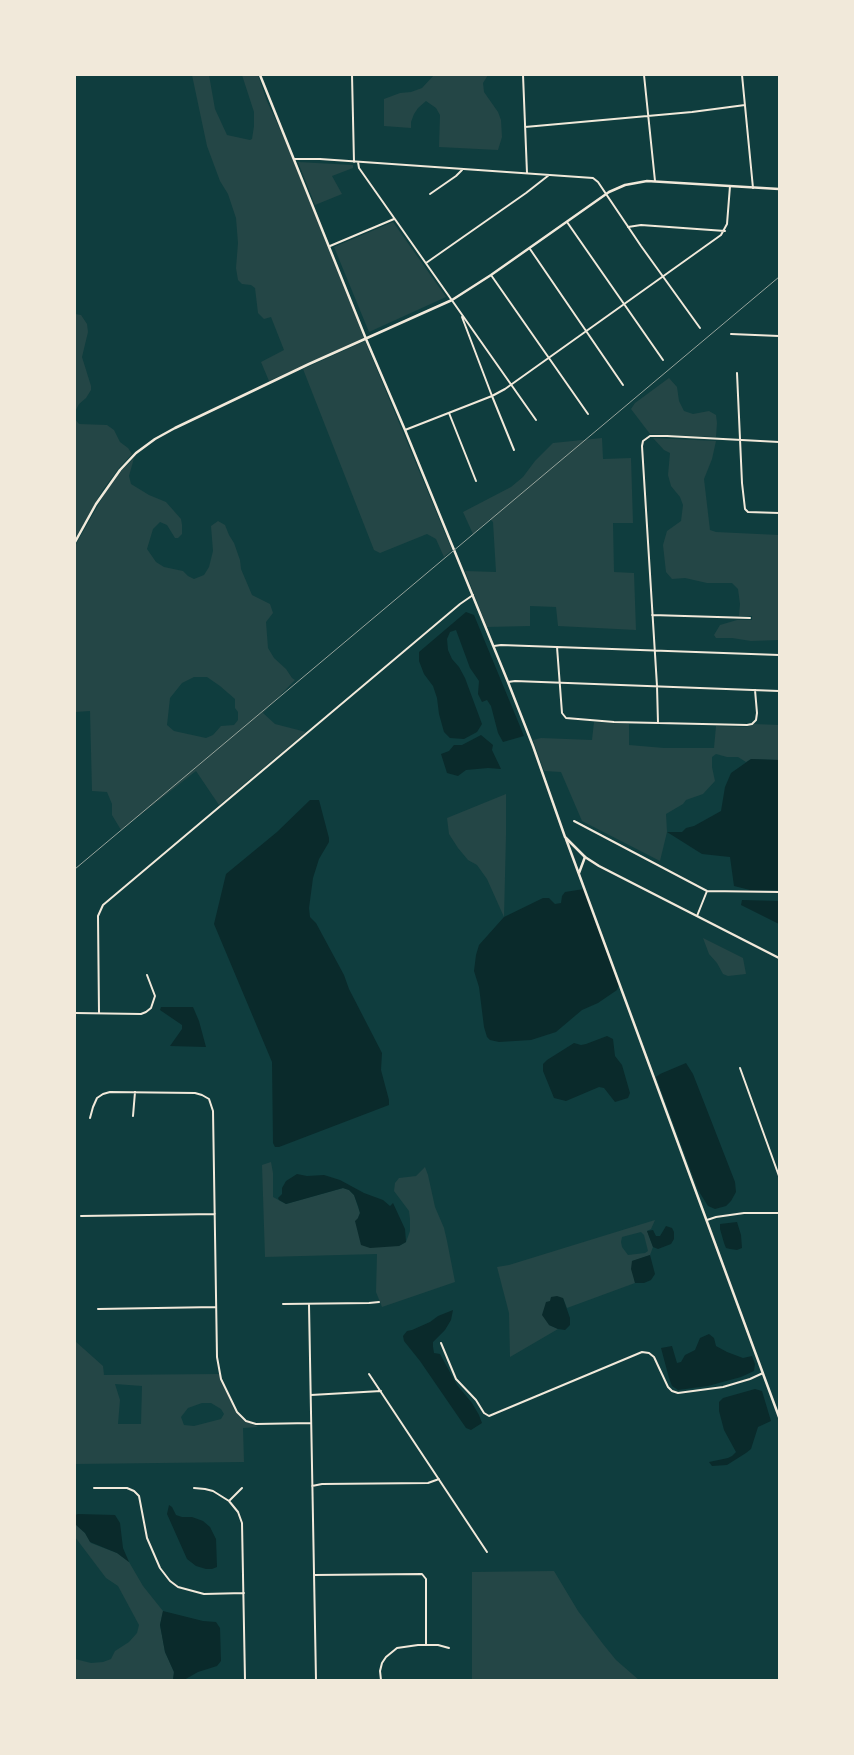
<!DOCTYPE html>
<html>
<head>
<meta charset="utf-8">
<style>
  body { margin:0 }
  #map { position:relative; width:854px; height:1755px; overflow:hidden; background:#0f3d3e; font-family:"Archivo Narrow",sans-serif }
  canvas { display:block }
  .frame { position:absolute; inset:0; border:76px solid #f1e9da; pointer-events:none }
</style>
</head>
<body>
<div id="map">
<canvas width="854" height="1755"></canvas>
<div class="frame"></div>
</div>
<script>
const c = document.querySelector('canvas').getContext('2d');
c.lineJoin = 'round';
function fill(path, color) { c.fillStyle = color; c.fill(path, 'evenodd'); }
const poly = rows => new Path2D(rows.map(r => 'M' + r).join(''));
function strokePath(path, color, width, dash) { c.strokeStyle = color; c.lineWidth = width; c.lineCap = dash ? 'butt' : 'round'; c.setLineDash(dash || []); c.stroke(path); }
const green = poly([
  [192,75,209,75,215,109,227,135,250,140,252,139,254,126,254,112,242,75,258,75,266,99,285,140,364,338,269,381,261,362,284,350,271,317,264,319,258,313,255,288,251,285,242,284,238,280,236,268,238,243,236,218,228,194,220,181,207,146],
  [434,75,488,75,483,83,484,92,498,112,501,120,502,137,498,150,439,147,440,115,436,108,426,101,418,108,414,114,411,122,411,128,384,126,384,99,400,93,411,92,422,88],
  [298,162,353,165,353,168,332,176,342,194,315,205],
  [393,222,446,297,369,332,334,247],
  [75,314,81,315,87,324,88,332,82,357,91,386,91,390,86,398,79,404,75,412],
  [365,341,452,550,444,557,436,539,427,534,380,553,374,550,303,369],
  [669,378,677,387,679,401,684,411,693,414,709,411,716,415,717,423,716,437,650,434,631,409,635,403],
  [75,419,79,424,107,425,114,430,120,442,128,448,132,454,119,468,102,491,75,539],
  [602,438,603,459,631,458,633,523,613,523,614,572,634,573,636,630,558,626,556,607,530,606,530,626,487,627,465,571,496,572,493,522,490,519,473,534,463,512,511,487,523,477,535,461,553,443],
  [653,438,716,441,712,459,704,479,710,530,716,532,779,535,779,640,751,641,732,638,716,638,714,635,720,625,737,620,752,620,752,616,739,616,740,604,738,589,732,583,707,583,685,578,672,579,666,572,663,545,667,531,681,521,683,505,680,497,671,486,668,475,670,453,664,450],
  [134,458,129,476,131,484,149,495,166,502,181,519,182,525,182,534,178,538,175,538,167,525,160,522,153,529,147,549,156,562,164,567,183,571,188,576,194,579,204,575,209,567,213,551,211,526,218,521,225,525,229,535,234,543,240,560,241,569,252,595,270,604,273,613,266,622,268,648,274,658,286,669,292,678,295,680,263,713,275,724,306,732,219,805,196,771,121,830,112,815,112,804,107,792,92,791,90,711,75,712,75,546,105,493,121,471],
  [194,677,207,677,220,686,235,699,235,708,238,712,238,720,234,725,221,726,213,735,206,738,174,731,167,725,170,698,182,683],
  [594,722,629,724,629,745,664,748,714,748,716,726,747,727,754,724,779,725,779,760,751,759,746,762,738,757,727,757,716,754,712,757,712,767,715,781,703,794,686,800,683,804,666,814,667,832,660,861,582,821,561,772,544,771,533,740,541,738,592,740],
  [506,794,506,835,504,917,487,879,477,865,468,860,458,848,449,834,447,818],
  [703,938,743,958,746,974,728,976,723,974,717,963,709,954],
  [271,1162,273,1173,273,1197,286,1204,343,1188,349,1190,354,1195,360,1213,358,1218,399,1246,406,1242,410,1231,410,1219,409,1211,394,1191,395,1183,399,1178,416,1176,425,1167,428,1175,435,1207,444,1228,447,1241,455,1282,382,1307,376,1292,377,1254,265,1257,262,1165],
  [655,1220,651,1229,647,1231,653,1247,650,1255,632,1261,635,1283,567,1308,563,1298,549,1325,558,1329,510,1357,509,1313,497,1267,509,1265],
  [641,1232,644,1235,648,1251,645,1253,628,1255,622,1247,621,1242,622,1237],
  [75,1341,103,1366,104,1375,220,1374,234,1409,241,1418,258,1427,243,1428,244,1462,75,1464],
  [115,1384,142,1386,141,1424,118,1424,120,1400],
  [202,1403,211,1403,221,1409,224,1414,221,1419,194,1426,184,1425,181,1417,188,1408],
  [75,1524,85,1533,91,1543,117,1553,129,1562,143,1586,163,1611,160,1625,165,1652,174,1672,173,1680,75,1680,75,1659,91,1663,103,1662,111,1659,115,1651,129,1642,137,1633,139,1625,118,1586,106,1578,75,1537],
  [554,1571,578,1611,603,1644,616,1660,639,1680,472,1680,472,1572]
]);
const water = poly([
  [466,612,474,615,524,736,503,742,498,733,491,706,487,700,482,702,478,694,479,681,470,668,456,630,450,632,447,639,448,650,452,659,459,667,465,678,482,724,477,732,464,739,450,738,444,732,439,714,437,698,433,686,424,674,419,661,419,652],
  [481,735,493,745,492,750,501,769,488,768,466,770,458,776,447,773,441,754,449,751,454,745,462,745],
  [751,759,779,760,779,890,750,890,734,886,730,857,702,854,667,832,682,832,686,828,694,826,721,811,725,787,731,773],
  [310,800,319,800,329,838,329,842,319,859,313,878,309,908,310,917,316,923,344,975,349,989,382,1053,381,1070,389,1100,389,1105,279,1147,275,1147,273,1143,272,1062,214,924,226,874,277,832],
  [584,889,619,985,617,990,598,1003,582,1010,556,1032,531,1040,499,1042,490,1040,487,1037,484,1027,479,987,474,971,476,955,479,945,504,917,543,898,549,898,555,904,561,903,562,896,565,892],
  [742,900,779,901,779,924,741,905],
  [161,1007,193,1007,199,1021,206,1047,170,1046,182,1029,182,1025,160,1010],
  [607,1036,613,1039,615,1056,622,1065,630,1093,628,1098,615,1102,604,1088,599,1087,566,1101,554,1098,543,1071,543,1064,547,1060,574,1043,581,1045,586,1044],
  [686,1063,693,1074,735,1182,736,1192,731,1201,726,1206,715,1209,708,1206,698,1190,656,1077,660,1074],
  [297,1174,307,1176,324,1175,340,1180,364,1193,383,1200,390,1206,393,1203,405,1229,406,1242,399,1246,370,1248,361,1245,355,1221,358,1218,360,1213,358,1206,354,1195,349,1190,343,1188,286,1204,279,1200,278,1198,282,1194,282,1188,286,1181],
  [737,1222,741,1235,742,1248,737,1250,730,1249,726,1248,724,1243,720,1229,720,1224],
  [666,1226,672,1228,674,1232,674,1239,671,1244,658,1249,653,1247,647,1231,653,1230,656,1236,660,1236],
  [650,1255,655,1274,651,1280,644,1283,635,1283,631,1269,632,1261],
  [557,1296,563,1298,570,1318,570,1325,565,1330,558,1329,549,1325,542,1315,546,1302,550,1301,551,1297],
  [453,1310,451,1320,445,1330,433,1342,433,1347,434,1353,440,1354,457,1385,472,1403,479,1415,482,1423,471,1430,466,1428,420,1361,404,1341,403,1336,407,1331,412,1330,430,1322,438,1316],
  [709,1334,714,1338,716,1346,727,1352,743,1358,752,1356,755,1364,754,1371,741,1377,708,1386,678,1390,672,1386,669,1378,661,1348,672,1346,677,1363,681,1362,685,1355,695,1350,700,1338],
  [755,1389,762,1391,771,1421,758,1427,751,1449,746,1453,727,1465,712,1466,709,1462,728,1458,732,1456,736,1452,724,1430,719,1411,719,1402,723,1398],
  [169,1505,172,1507,176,1515,182,1517,192,1517,203,1521,210,1527,216,1539,217,1567,212,1569,206,1569,196,1566,187,1559,167,1514],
  [78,1514,115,1515,120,1523,123,1548,129,1562,117,1553,90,1542,85,1533,75,1524,75,1515],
  [163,1611,203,1621,216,1622,220,1628,221,1661,217,1666,198,1672,184,1680,173,1680,174,1672,165,1652,160,1625]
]);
const minor = poly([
  [352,75,354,162],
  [523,75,527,173],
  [644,75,655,181],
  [742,75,753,188],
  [525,127,692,112,745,105],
  [294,159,320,159,593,178,598,182,641,246,700,328],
  [358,162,359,168,536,420],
  [430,194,456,176,462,170],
  [567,222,663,360],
  [628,227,641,225,725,231],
  [330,246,394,219],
  [530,249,623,385],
  [426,263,526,193,549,175],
  [491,275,588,414],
  [462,317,492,396,514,450],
  [731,334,779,336],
  [737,373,742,483,745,509,748,512,779,513],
  [449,413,476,481],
  [405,430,492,396,505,389,721,235,727,224,730,186],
  [652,615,750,618],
  [494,646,501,645,779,655],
  [557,647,562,713,566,718,614,722,747,725,752,724,756,720,757,713,755,690],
  [508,682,515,681,779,691],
  [658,723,657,686,642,446,643,441,650,436,667,436,779,442],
  [574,821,707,891,779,892],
  [697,916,707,891],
  [75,1013,141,1014,146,1012,151,1008,155,996,147,975],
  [99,1013,98,916,103,905,460,604,473,595],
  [740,1068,779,1176],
  [133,1116,135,1092],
  [90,1118,93,1107,97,1098,103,1094,110,1092,195,1093,202,1095,209,1099,213,1111,217,1357,221,1379,237,1412,246,1421,256,1424,311,1423],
  [81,1216,215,1214],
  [707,1220,716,1217,744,1213,779,1213],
  [283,1304,369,1303,379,1302],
  [309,1305,316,1680],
  [98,1309,216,1307],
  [441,1343,456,1379,476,1400,484,1413,489,1416,642,1352,649,1353,654,1357,668,1387,672,1391,678,1393,723,1387,750,1379,763,1373],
  [369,1374,487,1552],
  [311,1395,381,1391],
  [312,1486,322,1484,428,1483,439,1479],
  [94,1488,127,1488,134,1491,139,1496,147,1538,160,1568,170,1581,178,1587,204,1594,244,1593],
  [194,1488,205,1489,213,1491,229,1501,238,1512,242,1523,245,1680],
  [229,1501,242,1488],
  [314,1575,422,1574,426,1579,426,1645],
  [381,1680,380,1671,382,1663,386,1657,397,1648,418,1645,438,1645,449,1648]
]);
const secondary = poly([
  [566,839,779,1417],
  [579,873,585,857]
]);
const primary = poly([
  [260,75,366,339,405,430,508,682,533,746,565,837,585,857,599,866,779,958],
  [75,542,96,504,120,470,136,453,155,439,175,428,309,364,452,300,491,275,609,192,625,185,647,181,779,189]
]);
const rail = poly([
  [75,869,779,277]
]);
fill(green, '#244646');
fill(water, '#0a2a2b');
strokePath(minor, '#f1e9da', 2);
strokePath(secondary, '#f1e9da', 2.5);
strokePath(primary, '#f1e9da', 2.5);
strokePath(rail, '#97a49c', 1);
</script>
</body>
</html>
